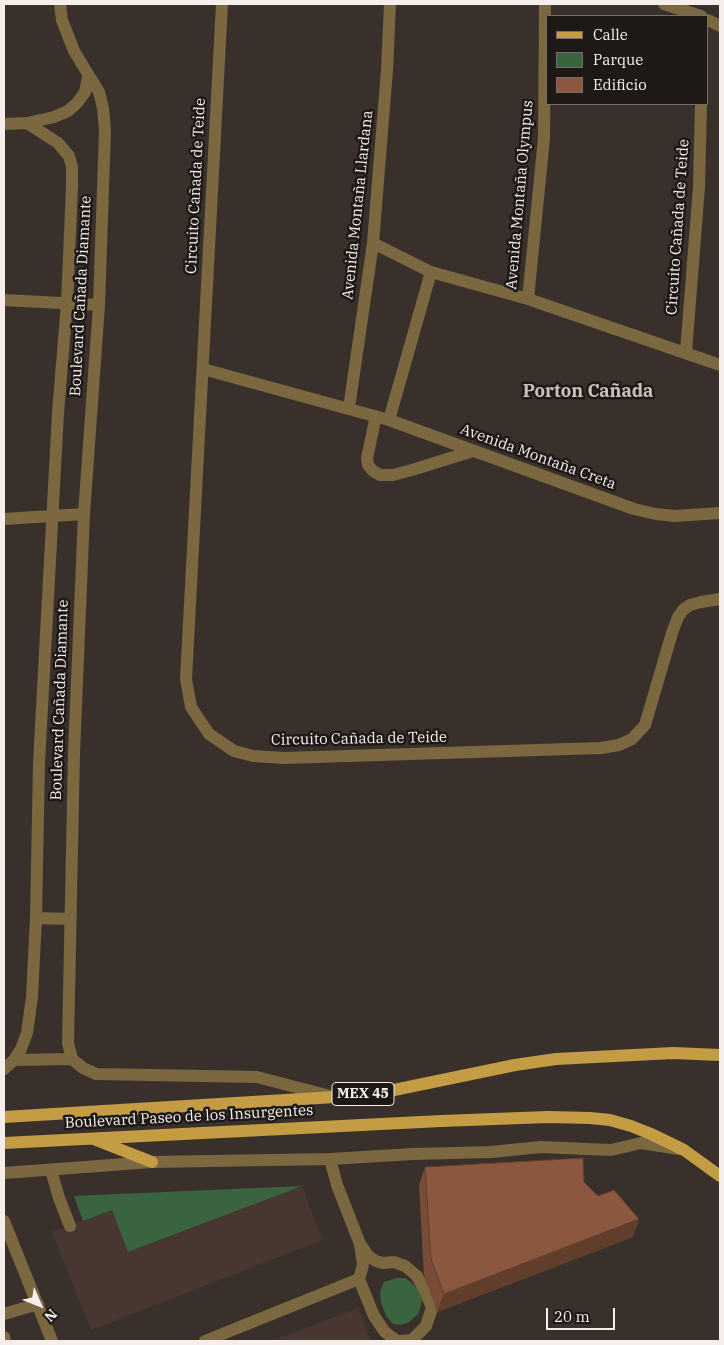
<!DOCTYPE html>
<html>
<head>
<meta charset="utf-8">
<style>
  body { margin:0 }
  #map { position:relative; width:724px; height:1345px; overflow:hidden; background:#3a302b; font-family:"IBM Plex Serif",serif }
  canvas { display:block }
  .frame { position:absolute; inset:0; border:5px solid #f5eeeb; pointer-events:none }
  .legend { position:absolute; left:546px; top:15px; width:162px; height:90px; box-sizing:border-box; background:#1e1917; border:1px solid #746e6c; margin:0; padding:6px 9px; list-style:none; font-size:15px; color:#f5eeeb }
  .legend li { display:flex; align-items:center; gap:10px; height:25px }
  .legend b { width:25px; border:1px solid #746e6c }
  .north { position:absolute; left:15px; top:1280px; width:50px; height:50px; -webkit-text-stroke:4px #1e1917; paint-order:stroke; rotate:134deg; font-size:14px; font-weight:700; line-height:20px; text-align:center; color:#f5eeeb }
  .north::after { content:''; display:block; margin:auto; width:18px; height:22px; background:#f5eeeb; clip-path:polygon(50% 0,100% 100%,50% 72%,0 100%) }
  .scale { position:absolute; left:546px; top:1308px; width:69px; height:22px; box-sizing:border-box; border:2px solid #f5eeeb; border-top:0; padding-left:6px; font-size:15px; line-height:18px; white-space:nowrap; color:#f5eeeb; -webkit-text-stroke:4px #1e1917; paint-order:stroke }
</style>
</head>
<body>
<div id="map">
<canvas width="724" height="1345"></canvas>
<div class="frame"></div>
<ul class="legend">
<li><b style="height:6px;background:#c39c43"></b>Calle</li>
<li><b style="height:14px;background:#3a6440"></b>Parque</li>
<li><b style="height:14px;background:#8b583f"></b>Edificio</li>
</ul>
<div class="north">N</div>
<div class="scale">20 m</div>
</div>
<script>
const c = document.querySelector('canvas').getContext('2d');
c.lineJoin = 'round';
function fill(path, color) { c.fillStyle = color; c.fill(path, 'evenodd'); }
const poly = rows => new Path2D(rows.map(r => 'M' + r).join(''));
function strokePath(path, color, width, dash) { c.strokeStyle = color; c.lineWidth = width; c.lineCap = dash ? 'butt' : 'round'; c.setLineDash(dash || []); c.stroke(path); }
function write(font, color, halo, rows, align = 'center') {
  c.font = font + ' "IBM Plex Serif",serif'; c.lineWidth = 5; c.setLineDash([]); c.textBaseline = 'middle'; c.strokeStyle = halo; c.fillStyle = color; for (const [text, x, y, turn = 0] of rows) {
    c.save(); c.translate(x, y); c.rotate((+turn || 0) * Math.PI / 180); c.textAlign = isNaN(turn) ? turn : align; if (halo) c.strokeText(text, 0, 0); c.fillText(text, 0, 0); c.restore();
  }
}
const built = poly([
  [302,1186,322,1240,91,1330,52,1232,112,1210,129,1252],
  [358,1308,371,1341,273,1341]
]);
const green = poly([
  [302,1186,128,1252,112,1210,83,1221,74,1196],
  [396,1278,405,1278,412,1283,418,1290,422,1300,419,1313,409,1322,401,1325,393,1324,386,1316,381,1302,380,1292,384,1282]
]);
const lane = poly([
  [51,1170,59,1198,70,1226],
  [4,1221,52,1341],
  [361,1245,368,1256,376,1261,383,1263,394,1262,405,1266,417,1276,426,1293,432,1308,426,1326,412,1340,400,1341],
  [359,1279,374,1316,385,1332,397,1341],
  [4,1314,38,1304],
  [4,1337,5,1341],
  [205,1341,359,1279,363,1265,360,1244,337,1185,330,1159]
]);
const street = poly([
  [60,4,62,20,74,51,99,92,103,108,105,130,99,305,84,514,74,753,68,1043,72,1059,83,1068,96,1074,257,1077,330,1096],
  [222,4,186,679,191,707,209,734,234,751,253,756,284,758,601,748,619,745,632,739,645,725,672,633,678,617,683,610,690,605,701,602,720,599],
  [664,4,701,16],
  [708,20,720,26],
  [4,124,27,123,54,117,68,111,77,103,85,92,88,77],
  [373,243,431,272,528,299,720,365],
  [528,299,544,138,545,4],
  [4,300,99,305],
  [686,352,699,187,701,104],
  [203,369,389,420,634,509,656,514,675,516,720,513],
  [349,408,373,243,387,70,390,4],
  [376,416,367,458,368,465,373,471,380,475,393,475,412,470,473,451],
  [389,420,431,272],
  [4,519,84,514],
  [36,918,70,919],
  [14,1060,72,1059],
  [4,1069,14,1060,21,1049,27,1033,32,997,36,918,39,763,58,413,67,303,72,187,72,167,69,156,58,143,27,123],
  [4,1173,152,1162,330,1159,413,1154,491,1152,541,1147,611,1150,641,1143,679,1149]
]);
const primary = poly([
  [4,1117,335,1097,394,1090,515,1065,556,1059,673,1053,720,1055],
  [96,1140,152,1162],
  [4,1143,441,1121,548,1117,590,1118,610,1120,631,1126,651,1134,684,1150,720,1176]
]);
const wall = poly([
  [425,1167,584,1182,598,1196,639,1219,633,1237,437,1312,424,1276,419,1185]
]);
const shadedWall = poly([
  [639,1219,633,1237,437,1312,444,1294]
]);
const building = poly([
  [583,1158,584,1182,598,1196,614,1190,639,1219,444,1294,431,1259,425,1167,583,1158]
]);
const shields = [
  [363,1094,62]
];
const shieldNames = [
  ["MEX 45",363,1094]
];
const streetNames = [
  ["Circuito Cañada de Teide",196,186,-87],
  ["Avenida Montaña Olympus",520,195,-85],
  ["Avenida Montaña Llardana",358,205,-84],
  ["Circuito Cañada de Teide",678,227,-86],
  ["Boulevard Cañada Diamante",81,296,-87],
  ["Avenida Montaña Creta",538,457,20],
  ["Boulevard Cañada Diamante",60,700,-88],
  ["Circuito Cañada de Teide",359,739,-1],
  ["Boulevard Paseo de los Insurgentes",189,1117,-3]
];
const quarterNames = [
  ["Porton Cañada",588,392]
];
fill(built, '#483730');
fill(green, '#3a6440');
strokePath(lane, '#7b6840', 12);
strokePath(street, '#7b6840', 12);
strokePath(primary, '#c39c43', 12);
fill(wall, '#784c36');
fill(shadedWall, '#613e2c');
fill(building, '#8b583f');
strokePath(building, '#613e2c', 1);
for (const [x, y, w] of shields) { const box = new Path2D(); box.roundRect(x - w / 2, y - 11.5, w, 23, 4); c.fillStyle = '#1e1917'; c.fill(box); strokePath(box, '#f5eeeb', 1); }
write('bold 14px', '#f5eeeb', null, shieldNames);
write('15px', '#f5eeeb', '#1e1917', streetNames);
write('bold 18px', '#cdc0ba', '#1e1917', quarterNames);
</script>
</body>
</html>
